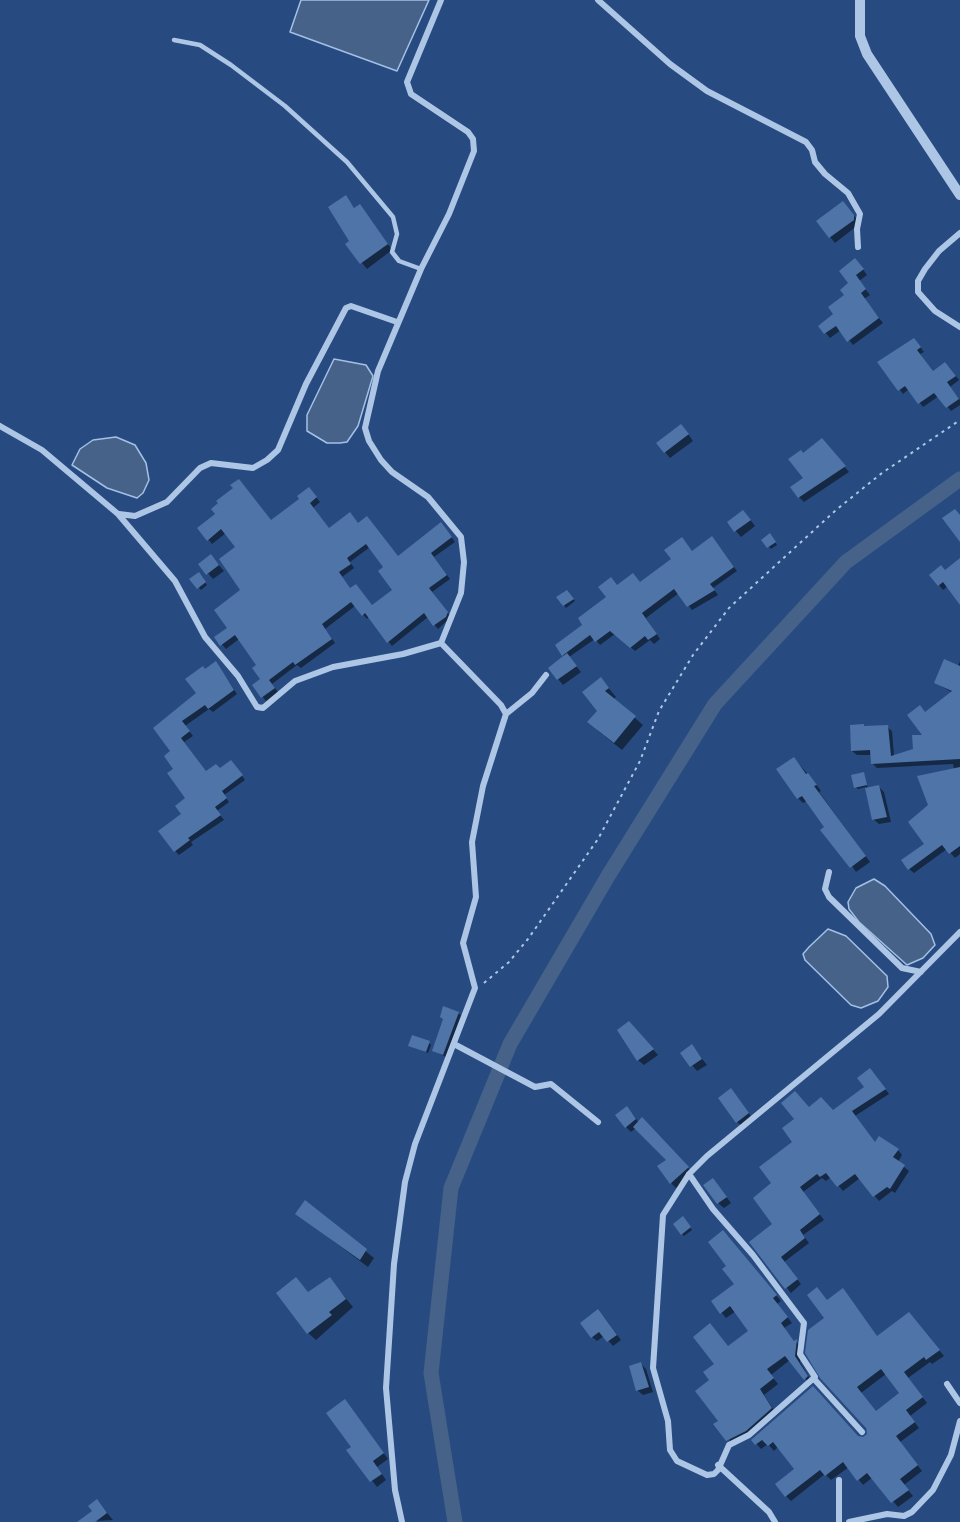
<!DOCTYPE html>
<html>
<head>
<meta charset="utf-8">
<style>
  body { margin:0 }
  canvas { display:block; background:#274b80 }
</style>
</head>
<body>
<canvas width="960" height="1522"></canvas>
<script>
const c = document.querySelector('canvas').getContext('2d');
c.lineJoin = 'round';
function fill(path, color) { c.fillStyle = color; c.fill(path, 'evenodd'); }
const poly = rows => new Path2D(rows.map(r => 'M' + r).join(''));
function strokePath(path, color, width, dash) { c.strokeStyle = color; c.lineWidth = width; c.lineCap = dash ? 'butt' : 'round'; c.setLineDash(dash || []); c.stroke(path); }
const water = poly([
  [301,0,429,0,397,71,290,32,301,0],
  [334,359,366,365,373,376,358,426,347,442,340,443,327,443,307,431,307,415,334,359],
  [116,437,135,445,146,463,149,480,143,493,137,498,107,488,72,465,80,449,93,440,116,437],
  [874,879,885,886,931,934,935,945,923,958,907,965,859,922,849,909,848,902,856,888,874,879],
  [828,929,846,936,887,976,888,987,878,1001,861,1008,851,1005,805,960,803,954,809,947,828,929]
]);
const shadow = poly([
  [346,197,355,209,365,212,392,250,367,269,347,245,351,242],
  [843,202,859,222,858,225,835,243,830,237],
  [860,265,867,275,859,281,870,295,864,299,883,323,853,345,841,330,830,338,820,326,836,315],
  [918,344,924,352,920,354,933,373,949,367,959,380,950,387,960,400,960,405,951,411,939,396,923,407,909,389,903,394,900,390],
  [686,431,693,441,670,458,665,452],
  [826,445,849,472,804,502,799,497,805,478,803,454],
  [313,493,320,502,313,508,329,529,359,525,398,558,445,528,455,542,434,557,450,579,432,592,451,617,438,629,428,617,392,646,369,617,367,619,355,606,325,629,335,643,301,668,297,665,272,684,278,692,266,701,254,686,262,680,259,665,239,639,226,649,216,638,229,628,242,591,237,547,226,533,212,544,199,528,271,522],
  [370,547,385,568,395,591,373,607,351,590,342,577,354,568,350,562],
  [749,518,755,526,741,537,729,523],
  [772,537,777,545,771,549,763,540],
  [716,542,737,571,713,588,718,595,692,610,679,593,646,618,660,639,654,644,650,640,635,651,615,634,600,645,595,639,569,657,581,672,563,685,558,679,565,657,563,655,618,587,640,583],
  [211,556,224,571,213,579,200,564],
  [960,560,960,601,948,586,943,590,939,585,945,571],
  [201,576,207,585,201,590,192,579],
  [569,594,575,601,566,608,559,598],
  [960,661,960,854,955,858,947,849,914,873,909,869,926,844,930,805,954,770,953,764,877,768,872,763,872,755,857,755,852,751,887,727,892,731,894,756,915,750,925,736,926,713,953,693,936,683,958,666],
  [216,663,237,694,213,712,209,709,185,726,193,736,184,742,207,773,235,766,245,780,224,795,229,802,217,811,224,820,191,842,193,845,179,855,175,851,187,798,175,769,172,752,155,729,198,694,205,670],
  [601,679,616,697,613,699,643,725,622,750,597,730],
  [799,764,813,780,821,791,819,792,870,862,856,872,807,801,803,803,798,798],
  [863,773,868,789,879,787,884,792,891,822,879,824,873,819,866,787,858,789,855,787],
  [444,1008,461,1015,446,1057,434,1051,444,1020],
  [635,1029,658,1055,644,1065,638,1060],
  [429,1043,431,1045,428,1053,410,1046],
  [692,1046,707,1065,697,1071,682,1053],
  [875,1075,889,1094,855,1116,876,1144,898,1150,902,1155,898,1162,909,1171,895,1193,892,1191,879,1201,860,1178,843,1191,831,1177,826,1181,822,1178,803,1192,824,1220,803,1235,809,1243,784,1262,801,1284,791,1293,751,1242,774,1224,773,1184,809,1108,833,1112,866,1087],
  [736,1096,753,1119,743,1127,737,1122],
  [632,1113,639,1123,642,1119,693,1173,676,1188,671,1183,668,1160,636,1128,631,1132,626,1127],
  [718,1186,731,1203,724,1208,718,1203],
  [305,1203,374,1258,368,1267,297,1214],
  [683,1218,692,1230,684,1236,682,1234],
  [728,1236,781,1301,777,1304,792,1323,784,1328,795,1342,801,1345,800,1362,812,1382,810,1384,790,1360,771,1375,778,1384,764,1395,776,1413,732,1445,720,1421,711,1380,716,1364,750,1331,736,1311,726,1318,713,1302,736,1284,728,1266],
  [296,1279,309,1293,330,1279,353,1307,316,1340,308,1333],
  [843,1290,877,1337,914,1319,944,1356,932,1364,930,1362,908,1378,927,1403,910,1416,919,1428,900,1442,922,1471,904,1485,913,1496,898,1507,873,1477,863,1485,849,1467,831,1480,825,1474,791,1501,786,1496,796,1470,778,1447,774,1451,768,1444,761,1449,753,1440,863,1439,868,1435,827,1318,828,1302],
  [886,1374,901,1393,876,1412,861,1393],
  [603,1316,621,1340,613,1346,604,1336,597,1341,592,1337],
  [641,1364,646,1369,653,1392,643,1395,637,1390],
  [350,1407,388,1459,377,1467,386,1480,377,1487,349,1451,353,1447],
  [97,1501,113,1520,79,1522,94,1511]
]);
const canal = poly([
  [455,1522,431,1373,451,1188,510,1044,608,876,715,704,846,562,960,479]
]);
const building = poly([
  [346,195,354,208,360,204,388,244,360,264,345,244,349,241,328,207],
  [843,201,854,215,854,220,829,238,816,221],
  [855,258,864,269,856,275,866,289,861,293,879,318,847,342,836,326,824,334,818,326,833,314,828,307,844,295,840,290,848,283,839,271],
  [914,338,921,347,917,350,933,371,945,362,956,376,947,382,959,399,946,408,934,393,918,404,905,386,898,391,877,362],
  [681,424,689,434,664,453,656,443],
  [822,438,846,466,798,498,790,487,803,478,788,459,801,450,803,453],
  [239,479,271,520,299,499,297,496,309,487,317,497,310,503,329,528,350,512,358,523,367,516,398,556,441,522,452,537,431,553,447,575,429,588,448,612,446,617,433,626,424,613,387,643,365,613,362,616,351,602,322,624,332,639,295,665,293,662,269,680,275,688,261,698,252,685,260,679,252,668,256,665,235,635,220,646,214,637,227,628,214,610,240,590,219,559,235,547,221,529,207,541,197,528,215,514,211,509,218,503,216,501,233,488,230,485],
  [366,544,383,567,378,571,392,590,372,605,356,584,350,588,339,572,351,564,347,558],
  [955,509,960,515,960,542,942,518],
  [743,510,751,520,734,532,727,522],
  [770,533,776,542,767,548,761,540],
  [712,536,734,567,710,584,715,590,687,607,674,589,642,613,657,634,648,640,645,636,630,648,610,631,595,642,590,635,562,656,555,645,582,625,578,618,606,597,598,587,611,577,617,585,633,573,640,582,671,559,664,550,682,537,692,551],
  [211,554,219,565,206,575,198,564],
  [960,558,960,605,943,582,938,586,929,575,941,565,945,570],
  [199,572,206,582,197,589,189,579],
  [567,590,574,599,563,606,556,597],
  [567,653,577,666,557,680,548,668],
  [944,659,960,666,960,759,871,764,870,750,851,751,850,725,864,724,864,726,888,725,891,756,913,749,912,735,922,735,907,715,920,705,925,712,952,691,934,683],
  [216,661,234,690,208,709,205,705,182,721,190,731,181,738,206,771,216,764,220,768,231,760,243,775,222,791,227,798,215,807,221,815,188,838,190,840,174,852,158,831,181,814,175,806,185,798,167,773,173,769,164,756,170,751,153,728,196,693,185,679,203,666,205,669],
  [601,677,609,688,605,691,636,716,614,743,587,722,597,711,582,692],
  [794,757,806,774,808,773,817,785,814,786,866,856,850,868,820,830,824,827,802,796,797,799,776,769],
  [960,767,960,846,949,854,942,845,908,870,901,860,924,844,908,822,928,805,917,776],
  [864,772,867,785,854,788,851,775],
  [879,785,887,817,872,820,865,788],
  [443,1006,459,1012,443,1055,432,1051,443,1019,440,1017],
  [629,1021,654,1049,637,1061,617,1030],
  [412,1035,430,1041,426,1052,408,1046],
  [692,1044,702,1059,690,1067,680,1053],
  [870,1068,886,1089,852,1111,875,1142,879,1136,899,1149,893,1157,905,1165,890,1189,887,1187,873,1197,855,1174,837,1187,826,1173,820,1177,817,1174,800,1187,820,1214,800,1230,805,1238,781,1257,798,1279,785,1289,749,1242,772,1224,753,1198,771,1183,759,1167,792,1142,782,1128,794,1119,781,1103,795,1091,809,1107,821,1097,833,1110,864,1087,857,1078],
  [731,1088,749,1113,736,1123,718,1098],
  [627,1106,636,1119,625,1128,615,1115],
  [642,1117,689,1167,670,1184,657,1166,666,1160,633,1127],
  [713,1178,727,1197,717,1204,703,1185],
  [305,1200,367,1249,360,1260,295,1214],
  [683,1216,691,1227,681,1235,673,1224],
  [723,1230,777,1295,773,1298,788,1317,781,1323,794,1341,797,1339,795,1356,808,1376,804,1380,785,1356,767,1369,774,1378,760,1389,772,1408,746,1431,726,1441,713,1424,718,1421,695,1391,709,1380,703,1372,714,1364,693,1337,710,1323,728,1346,748,1331,730,1306,720,1314,711,1301,734,1284,722,1269,726,1266,708,1242],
  [296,1277,308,1292,330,1277,346,1299,329,1312,332,1315,307,1334,276,1293],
  [817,1287,827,1300,843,1288,877,1336,909,1312,940,1350,926,1360,924,1357,904,1372,923,1397,906,1410,915,1422,896,1436,918,1465,900,1479,909,1490,891,1503,867,1473,857,1481,843,1462,825,1476,820,1470,785,1497,775,1484,794,1469,773,1442,768,1446,762,1440,755,1445,751,1440,813,1386,858,1436,863,1437,867,1434,866,1428,820,1378,805,1353,808,1330,824,1318,807,1295],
  [881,1369,899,1393,876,1411,857,1387],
  [598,1309,617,1335,607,1342,599,1332,591,1338,580,1323],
  [641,1362,649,1387,636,1391,629,1366],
  [345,1399,384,1453,373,1461,382,1474,370,1482,346,1450,351,1447,326,1413],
  [97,1499,107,1513,95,1522,77,1522,92,1511,88,1506]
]);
const path = poly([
  [484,983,509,962,528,939,598,839,640,761,659,711,693,655,729,608,836,510,882,473,960,420]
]);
const service = poly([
  [174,40,200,45,231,65,285,106,347,162,393,217,397,234,392,252,399,261,421,269]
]);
const minor = poly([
  [598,0,670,64,707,91,806,142,812,150,815,162,825,174,848,193,860,214,857,229,858,247],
  [960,233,939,251,925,269,918,281,918,292,935,311,960,327],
  [0,426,42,450,118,514,175,581,205,637,238,676,257,707,263,708,295,681,333,667,403,654,441,643],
  [119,514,135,516,167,502,200,468,211,463,253,468,267,460,278,450,306,384,346,308,351,306,397,322],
  [506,714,532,693,546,675],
  [829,872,825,889,829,897,902,968,921,972],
  [454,1044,535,1087,551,1084,598,1122],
  [689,1174,713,1209,753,1255,804,1323,800,1354,815,1377,749,1435,729,1445,718,1470,714,1474,707,1475,677,1461,670,1450,668,1421,653,1368,663,1215,689,1174,707,1156,879,1014,960,932],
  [815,1380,862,1432],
  [947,1384,960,1403],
  [718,1465,769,1512,775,1522],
  [839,1480,839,1522],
  [402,1522,395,1490,386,1388,394,1264,405,1182,415,1144,475,988,463,943,476,897,472,842,483,786,506,714,501,705,441,643,461,593,464,562,461,537,428,497,392,472,381,460,369,441,365,428,378,371,421,269,449,214,474,151,473,139,468,132,411,94,407,82,441,0],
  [849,1522,887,1514,904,1516,912,1512,933,1490,951,1455,960,1421]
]);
const tertiary = poly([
  [860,0,860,36,867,54,960,195]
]);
fill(water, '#476288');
strokePath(water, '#a3c0e6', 1.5);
fill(shadow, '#0007');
strokePath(canal, '#476288', 15);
fill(building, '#4f74a8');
strokePath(path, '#aec6e6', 2, [3, 4.5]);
strokePath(service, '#aec6e6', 4.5);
strokePath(minor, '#aec6e6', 6);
strokePath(tertiary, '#aec6e6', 10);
</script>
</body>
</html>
